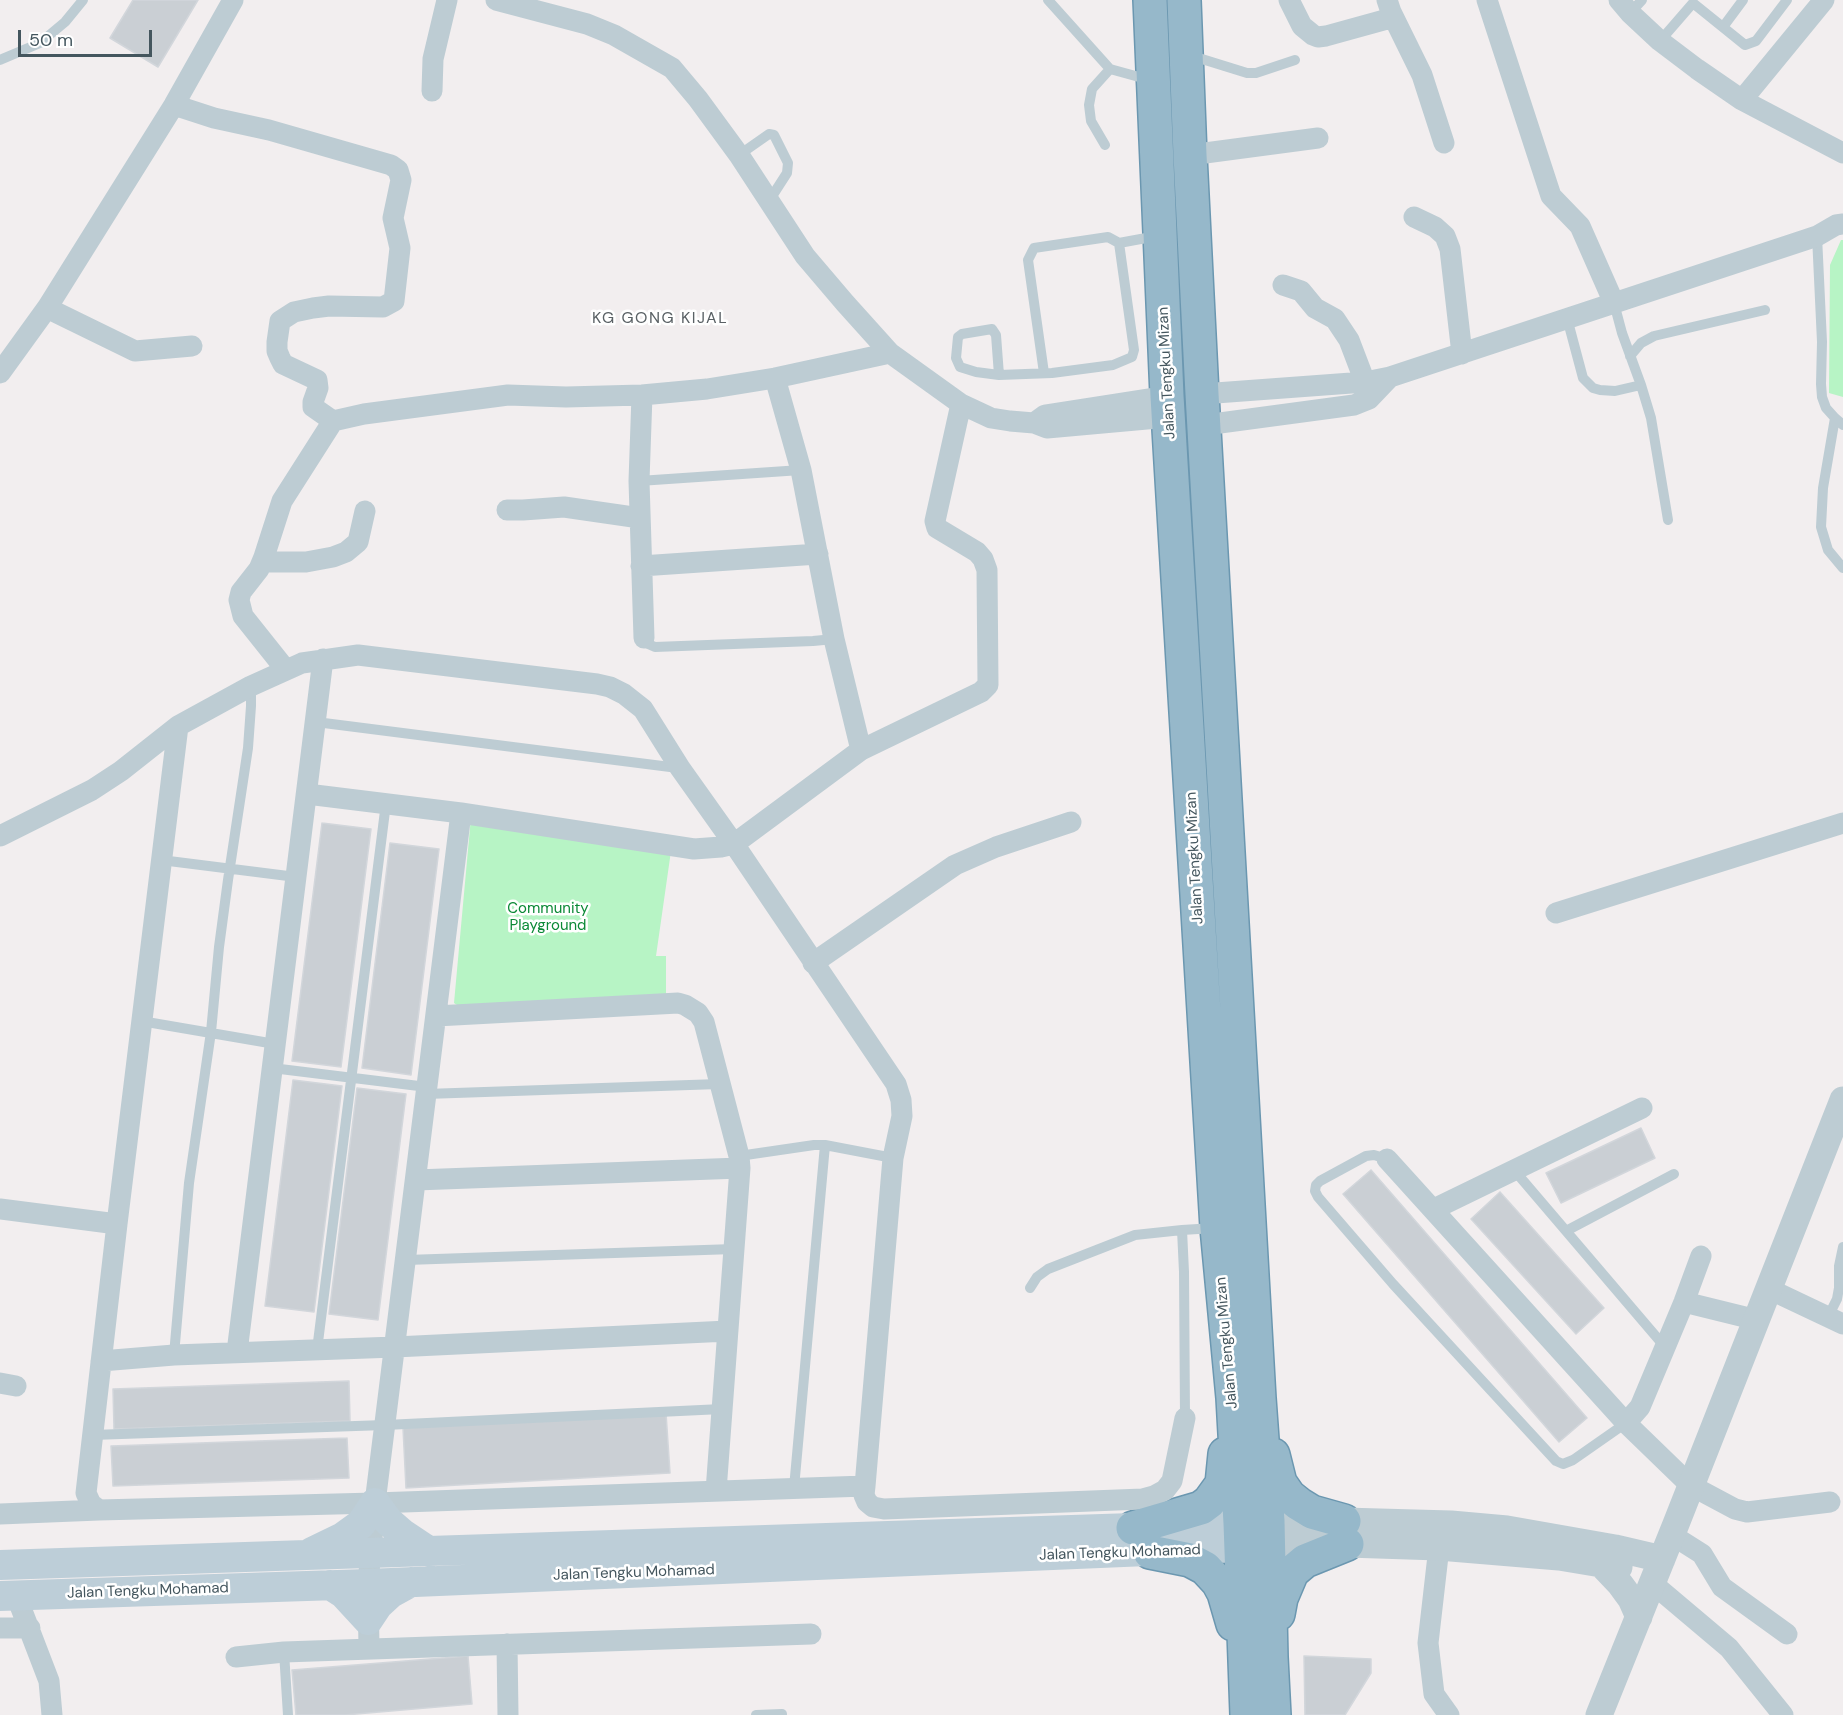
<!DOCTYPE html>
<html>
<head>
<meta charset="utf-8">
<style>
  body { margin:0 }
  #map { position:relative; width:1843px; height:1715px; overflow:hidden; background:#f2eeef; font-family:"DM Sans",sans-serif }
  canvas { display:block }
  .scale { position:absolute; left:18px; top:30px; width:134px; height:27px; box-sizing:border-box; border:3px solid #44565e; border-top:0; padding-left:8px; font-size:18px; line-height:21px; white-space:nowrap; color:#44565e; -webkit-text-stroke:4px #fff; paint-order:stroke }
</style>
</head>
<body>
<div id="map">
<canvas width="1843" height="1715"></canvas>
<div class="scale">50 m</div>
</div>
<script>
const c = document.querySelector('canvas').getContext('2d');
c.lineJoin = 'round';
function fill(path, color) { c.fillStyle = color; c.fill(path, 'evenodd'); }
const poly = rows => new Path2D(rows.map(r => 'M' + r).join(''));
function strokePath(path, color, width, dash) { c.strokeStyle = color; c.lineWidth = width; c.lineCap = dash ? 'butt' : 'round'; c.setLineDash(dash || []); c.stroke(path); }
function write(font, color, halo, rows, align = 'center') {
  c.font = font + ' "DM Sans",sans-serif'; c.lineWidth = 5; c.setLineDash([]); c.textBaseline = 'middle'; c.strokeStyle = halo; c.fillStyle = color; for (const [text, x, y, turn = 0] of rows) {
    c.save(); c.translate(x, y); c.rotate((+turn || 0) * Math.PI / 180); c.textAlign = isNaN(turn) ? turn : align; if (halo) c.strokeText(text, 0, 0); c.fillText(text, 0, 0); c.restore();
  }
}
const green = poly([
  [1841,240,1843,240,1843,397,1829,393,1830,265],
  [471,817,671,851,656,956,666,956,666,998,463,1009,454,1003]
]);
const building = poly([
  [133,0,198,0,158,67,110,38,133,0],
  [322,823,371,829,341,1067,292,1061,322,823],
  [390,843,439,849,411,1075,362,1068,390,843],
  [293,1080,342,1086,314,1312,265,1306,293,1080],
  [357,1088,406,1094,378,1320,329,1314,357,1088],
  [1641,1128,1655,1158,1561,1203,1546,1173,1641,1128],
  [1371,1170,1587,1418,1559,1442,1343,1194,1371,1170],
  [1500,1192,1604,1308,1576,1334,1471,1219,1500,1192],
  [349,1381,350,1421,114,1429,113,1389,349,1381],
  [666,1413,670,1473,406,1488,403,1428,666,1413],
  [347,1438,349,1478,113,1486,111,1446,347,1438],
  [468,1656,472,1704,345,1715,296,1715,292,1670,468,1656],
  [1304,1656,1371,1659,1371,1673,1345,1715,1305,1715,1304,1656]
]);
const service = poly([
  [1048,0,1110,69,1150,80],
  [1630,13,1642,0],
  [1723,27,1743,0],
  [1660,41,1693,3,1745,45,1756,41,1787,0],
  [1189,55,1247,73,1256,73,1295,60],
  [0,60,40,43,65,22,83,0],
  [1105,145,1091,121,1089,105,1092,89,1110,69],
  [739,155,769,134,774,135,788,163,787,173,769,201],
  [1817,236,1822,342,1821,384,1822,397,1826,408,1835,418,1843,425],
  [1567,318,1583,378,1593,388,1600,390,1615,391,1641,385,1622,333,1614,303],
  [1630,356,1641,343,1654,336,1765,310],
  [1044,373,1028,260,1034,248,1108,237,1119,243,1157,236],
  [999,375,996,335,992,329,962,334,958,337,956,358,960,367,976,372,999,375,1052,373,1113,365,1132,357,1134,350,1119,243],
  [1641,385,1651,418,1668,520],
  [1835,418,1823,488,1821,527,1828,550,1843,568],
  [639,481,801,470],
  [644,638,646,643,655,647,813,641,834,639],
  [316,722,678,768],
  [161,860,296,877],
  [141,1021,275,1044],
  [272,1068,427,1087],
  [426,1094,719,1084],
  [739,1156,814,1145,825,1145,893,1158],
  [1387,1159,1374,1155,1366,1156,1320,1181,1316,1185,1315,1191,1318,1197,1393,1284,1556,1461,1563,1464,1573,1460,1626,1423],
  [1514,1170,1665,1347],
  [1566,1231,1674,1174],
  [406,1260,734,1249],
  [1030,1288,1037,1277,1048,1269,1135,1235,1182,1230],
  [1828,1317,1837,1299,1839,1288,1839,1266,1843,1247],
  [317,1350,386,803],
  [174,1355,189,1183,211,1032,219,947,228,880,248,748,251,706,251,686],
  [1185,1418,1184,1272,1182,1230,1214,1228],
  [92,1435,385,1425,722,1409],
  [794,1488,825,1145],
  [284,1652,288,1715],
  [756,1715,782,1714]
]);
const minor = poly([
  [496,0,587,24,614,35,672,68,698,99,739,155,805,256,845,303,890,353,961,404,991,418,1010,421,1034,423,1047,428,1169,417],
  [1289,0,1302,26,1313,35,1318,37,1326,36,1384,20,1389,17,1391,12,1387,0],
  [1487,0,1551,196,1580,226,1614,303],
  [1619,0,1630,13,1660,41,1697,69,1742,100,1843,153],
  [1391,12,1422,75,1444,143],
  [432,91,433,59,447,0],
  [1742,100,1824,0],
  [174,105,214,118,269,130,391,165,398,170,401,180,393,218,400,248,394,301,383,307,329,306,313,308,294,312,280,321,277,342,277,351,280,358,283,364,317,380,318,388,313,402,313,407,333,421,364,414,508,395,566,397,642,395,707,389,775,378,890,353],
  [1190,155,1318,138],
  [1414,217,1435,227,1445,236,1450,249,1462,354],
  [1283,285,1301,291,1315,308,1335,319,1349,340,1365,382,1368,395],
  [47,308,135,351,192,346],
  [0,373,47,308,174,105,233,0],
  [775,378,801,470,834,639,861,750],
  [1202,394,1365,382,1390,377,1805,240,1817,236,1836,225,1843,224],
  [642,395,639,481,644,638],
  [1034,423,1045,415,1167,396],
  [1205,425,1354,405,1369,399,1390,377],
  [507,510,523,510,564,507,640,518],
  [262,562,306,562,333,557,346,552,358,542,365,511],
  [641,566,818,554],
  [286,670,243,616,239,600,241,592,259,569,264,557,282,501,333,421],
  [307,794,461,813,694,849,721,847,734,844,861,750,981,692,988,685,987,570,983,559,977,552,937,528,935,521,961,404],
  [0,836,92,790,121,771,178,726],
  [1556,913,1843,823],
  [813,963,955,865,996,847,1071,822],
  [436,1016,678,1003,685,1005,698,1013,704,1022,739,1156,740,1168,716,1491],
  [1387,1159,1626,1423,1690,1485,1735,1509,1747,1512,1830,1502],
  [416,1180,740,1168],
  [0,1209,117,1224],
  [1434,1209,1642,1108],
  [1769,1289,1843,1324],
  [1684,1302,1757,1320],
  [237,1352,323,659],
  [101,1361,174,1355,395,1347,728,1331],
  [0,1383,16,1386],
  [1626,1423,1640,1407,1684,1302,1701,1256],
  [865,1486,375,1503,99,1510,91,1504,86,1493,117,1224,178,726,251,686,302,663,358,655,597,684,610,687,624,694,643,709,680,768,734,844,896,1084,901,1100,902,1116,893,1158,865,1486,864,1495,867,1502,873,1507,884,1509,1143,1499,1154,1496,1165,1490,1172,1481,1185,1418],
  [0,1514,99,1510],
  [1672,1535,1702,1554,1722,1587,1787,1634],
  [1439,1547,1428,1643,1434,1694,1449,1715],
  [1652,1583,1729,1648,1783,1715],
  [16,1595,49,1681,52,1715],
  [0,1628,30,1628],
  [507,1644,508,1715],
  [369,1649,368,1584,375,1503,461,813],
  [236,1657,284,1652,811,1634]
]);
const tertiary = poly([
  [1268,1521,1344,1521,1451,1524,1507,1529,1615,1548,1662,1559],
  [1268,1546,1347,1544,1439,1547,1559,1557,1619,1567],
  [1601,1564,1620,1584,1631,1599,1639,1617],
  [1599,1715,1676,1524,1843,1100]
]);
const secondary = poly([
  [312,1552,343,1537,361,1524,375,1503,388,1521,403,1534,430,1552],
  [0,1565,1133,1528,1265,1522],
  [330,1585,344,1594,368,1620,378,1605,391,1593,411,1582],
  [0,1596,368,1584,1265,1546]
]);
const trunk = poly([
  [1150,0,1167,396,1217,1228,1233,1398,1240,1523,1247,1715],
  [1184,0,1190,155,1202,394,1259,1398,1268,1521,1271,1657,1274,1715],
  [1273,1455,1280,1483,1289,1496,1299,1504,1312,1512,1344,1521],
  [1133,1528,1201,1508,1209,1502,1222,1484,1225,1454],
  [1150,1552,1190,1560,1205,1568,1218,1582,1224,1593,1233,1624],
  [1278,1614,1281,1598,1292,1572,1305,1561,1347,1544]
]);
const streetNames = [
  ["Jalan Tengku Mizan",1167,373,-93],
  ["Jalan Tengku Mizan",1195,858,-93],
  ["Jalan Tengku Mizan",1227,1343,-95],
  ["Jalan Tengku Mohamad",1120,1553,-2],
  ["Jalan Tengku Mohamad",634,1573,-2],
  ["Jalan Tengku Mohamad",148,1591,-2]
];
const parkNames = [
  ["Community",548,909],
  ["Playground",548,926]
];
const neighbourhoodNames = [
  ["KG GONG KIJAL",660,319]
];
fill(green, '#b7f4c5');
fill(building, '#cacfd4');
strokePath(building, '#d2d6db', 1.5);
strokePath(trunk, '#6b97b0', 36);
strokePath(service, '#bdccd3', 10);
strokePath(minor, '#bdccd3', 21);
strokePath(tertiary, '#bdccd3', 27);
strokePath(secondary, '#bdced8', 30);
strokePath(trunk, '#96b8ca', 33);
write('15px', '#44565e', '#fff', streetNames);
write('15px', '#0b8936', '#fff', parkNames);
c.letterSpacing = '1.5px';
write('16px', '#5a6165', '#fff', neighbourhoodNames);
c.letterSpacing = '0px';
</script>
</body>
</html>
